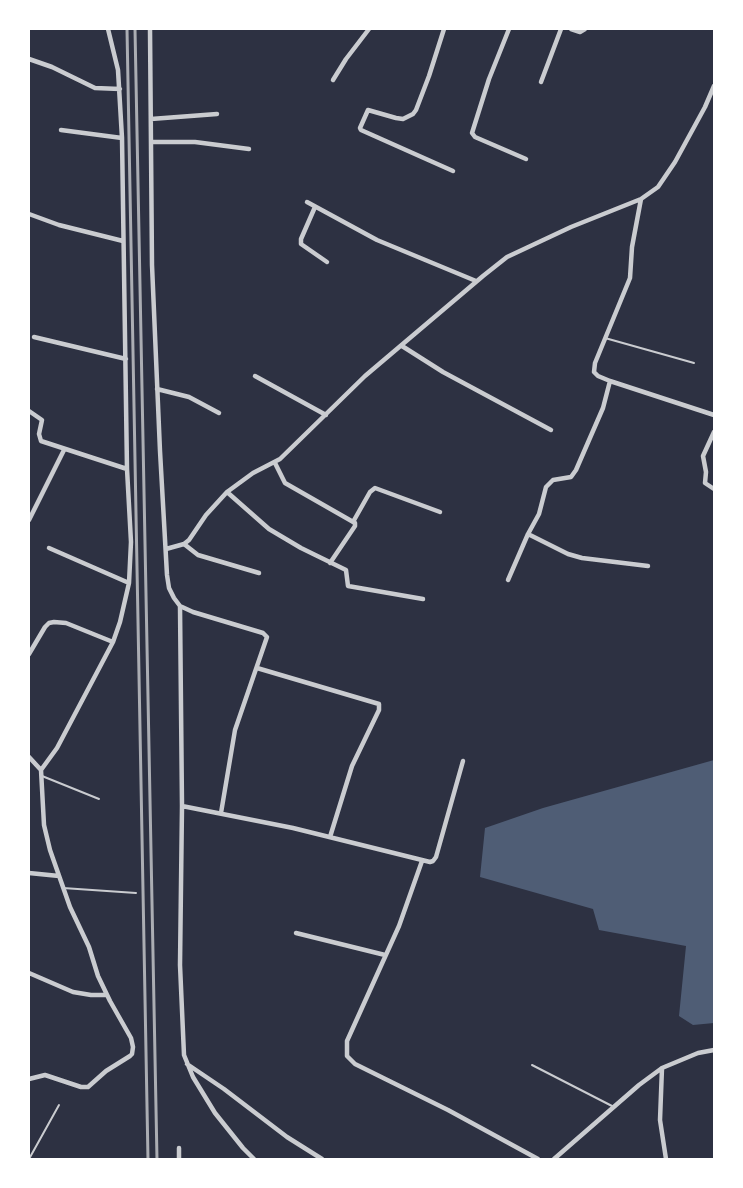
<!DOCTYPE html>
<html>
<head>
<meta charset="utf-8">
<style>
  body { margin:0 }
  #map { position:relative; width:743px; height:1188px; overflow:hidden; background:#2d3142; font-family:"Exo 2",sans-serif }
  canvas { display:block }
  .frame { position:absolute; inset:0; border:30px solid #fff; pointer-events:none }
</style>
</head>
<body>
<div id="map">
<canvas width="743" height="1188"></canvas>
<div class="frame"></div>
</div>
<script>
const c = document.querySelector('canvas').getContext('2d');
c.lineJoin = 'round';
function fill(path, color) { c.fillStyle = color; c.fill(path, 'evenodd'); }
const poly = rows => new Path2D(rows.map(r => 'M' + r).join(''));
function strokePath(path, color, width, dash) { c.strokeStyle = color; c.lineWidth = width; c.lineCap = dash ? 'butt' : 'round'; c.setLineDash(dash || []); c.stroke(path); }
const water = poly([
  [714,760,714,1023,693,1025,679,1016,686,946,599,930,593,909,480,877,485,828,543,808]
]);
const service = poly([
  [605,338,694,363],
  [42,776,99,799],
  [63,888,136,893],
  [532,1065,612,1106],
  [29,1159,59,1105]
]);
const minor = poly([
  [150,29,152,265,160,451,167,575,169,588,174,598,180,606,193,612,263,633,267,637,235,730,221,813],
  [444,29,429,76,416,110,413,114,403,119,396,118,368,110,360,128,361,130,453,171],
  [509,29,489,79,472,133,475,137,526,159],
  [571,29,580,32,585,29],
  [29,59,52,67,95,88,120,89],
  [333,80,346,59,369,29],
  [541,82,561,29],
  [151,119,217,114],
  [61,130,122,138],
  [151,142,195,142,249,149],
  [641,199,632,247,630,278,595,363,594,372,598,376,610,381,714,415],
  [307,202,377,240,476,281],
  [315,207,301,239,301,244,327,262],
  [29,214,59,225,123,241],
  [34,337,126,359],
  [402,346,443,372,551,430],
  [255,376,326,415],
  [157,389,189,397,219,413],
  [29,411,42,420,39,434,41,441,127,469],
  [714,432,703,456,706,472,705,483,714,489],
  [275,463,285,483,355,523,355,526,330,563],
  [227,492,269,529,301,548,346,570,348,586,423,599],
  [29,520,64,450],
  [353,522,370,492,375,488,440,512],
  [528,534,568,554,582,558,648,566],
  [184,544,198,555,259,573],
  [49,548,129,583],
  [166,549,184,544,189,540,206,515,227,492,253,473,280,459,365,376,483,276,507,257,571,227,641,199,658,187,675,162,705,107,714,86],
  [508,580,528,534,539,514,546,487,553,480,571,477,576,470,603,408,610,381],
  [180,606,182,806,180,965,184,1055,193,1077,215,1113,243,1148,254,1159],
  [29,654,45,627,49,623,54,622,66,623,113,642],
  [257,668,379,704,379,710,352,766,330,837],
  [29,757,41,770,44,825,50,850,70,907,89,947,98,976,110,1001,131,1038,133,1047,132,1054,130,1056,106,1071,88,1087,81,1087,45,1075,29,1079],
  [41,770,57,748,113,642,120,622,129,583,131,542,127,469,122,138,118,70,108,29],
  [182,806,293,828,430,862,433,861,436,857,463,761],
  [422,861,399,926,347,1041,347,1056,355,1064,448,1110,538,1159],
  [29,873,59,876],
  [296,933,385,955],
  [29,973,73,992,91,995,107,995],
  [187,1064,224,1089,287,1137,322,1159],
  [662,1068,660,1120,666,1159],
  [179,1148,179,1159],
  [554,1159,639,1085,662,1068,698,1053,714,1050]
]);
const rail = poly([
  [127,29,148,1159],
  [135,29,157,1159]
]);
fill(water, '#4f5d75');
strokePath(service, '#caccd0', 2);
strokePath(minor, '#caccd0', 4.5);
strokePath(rail, '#abadb3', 3);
</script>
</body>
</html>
